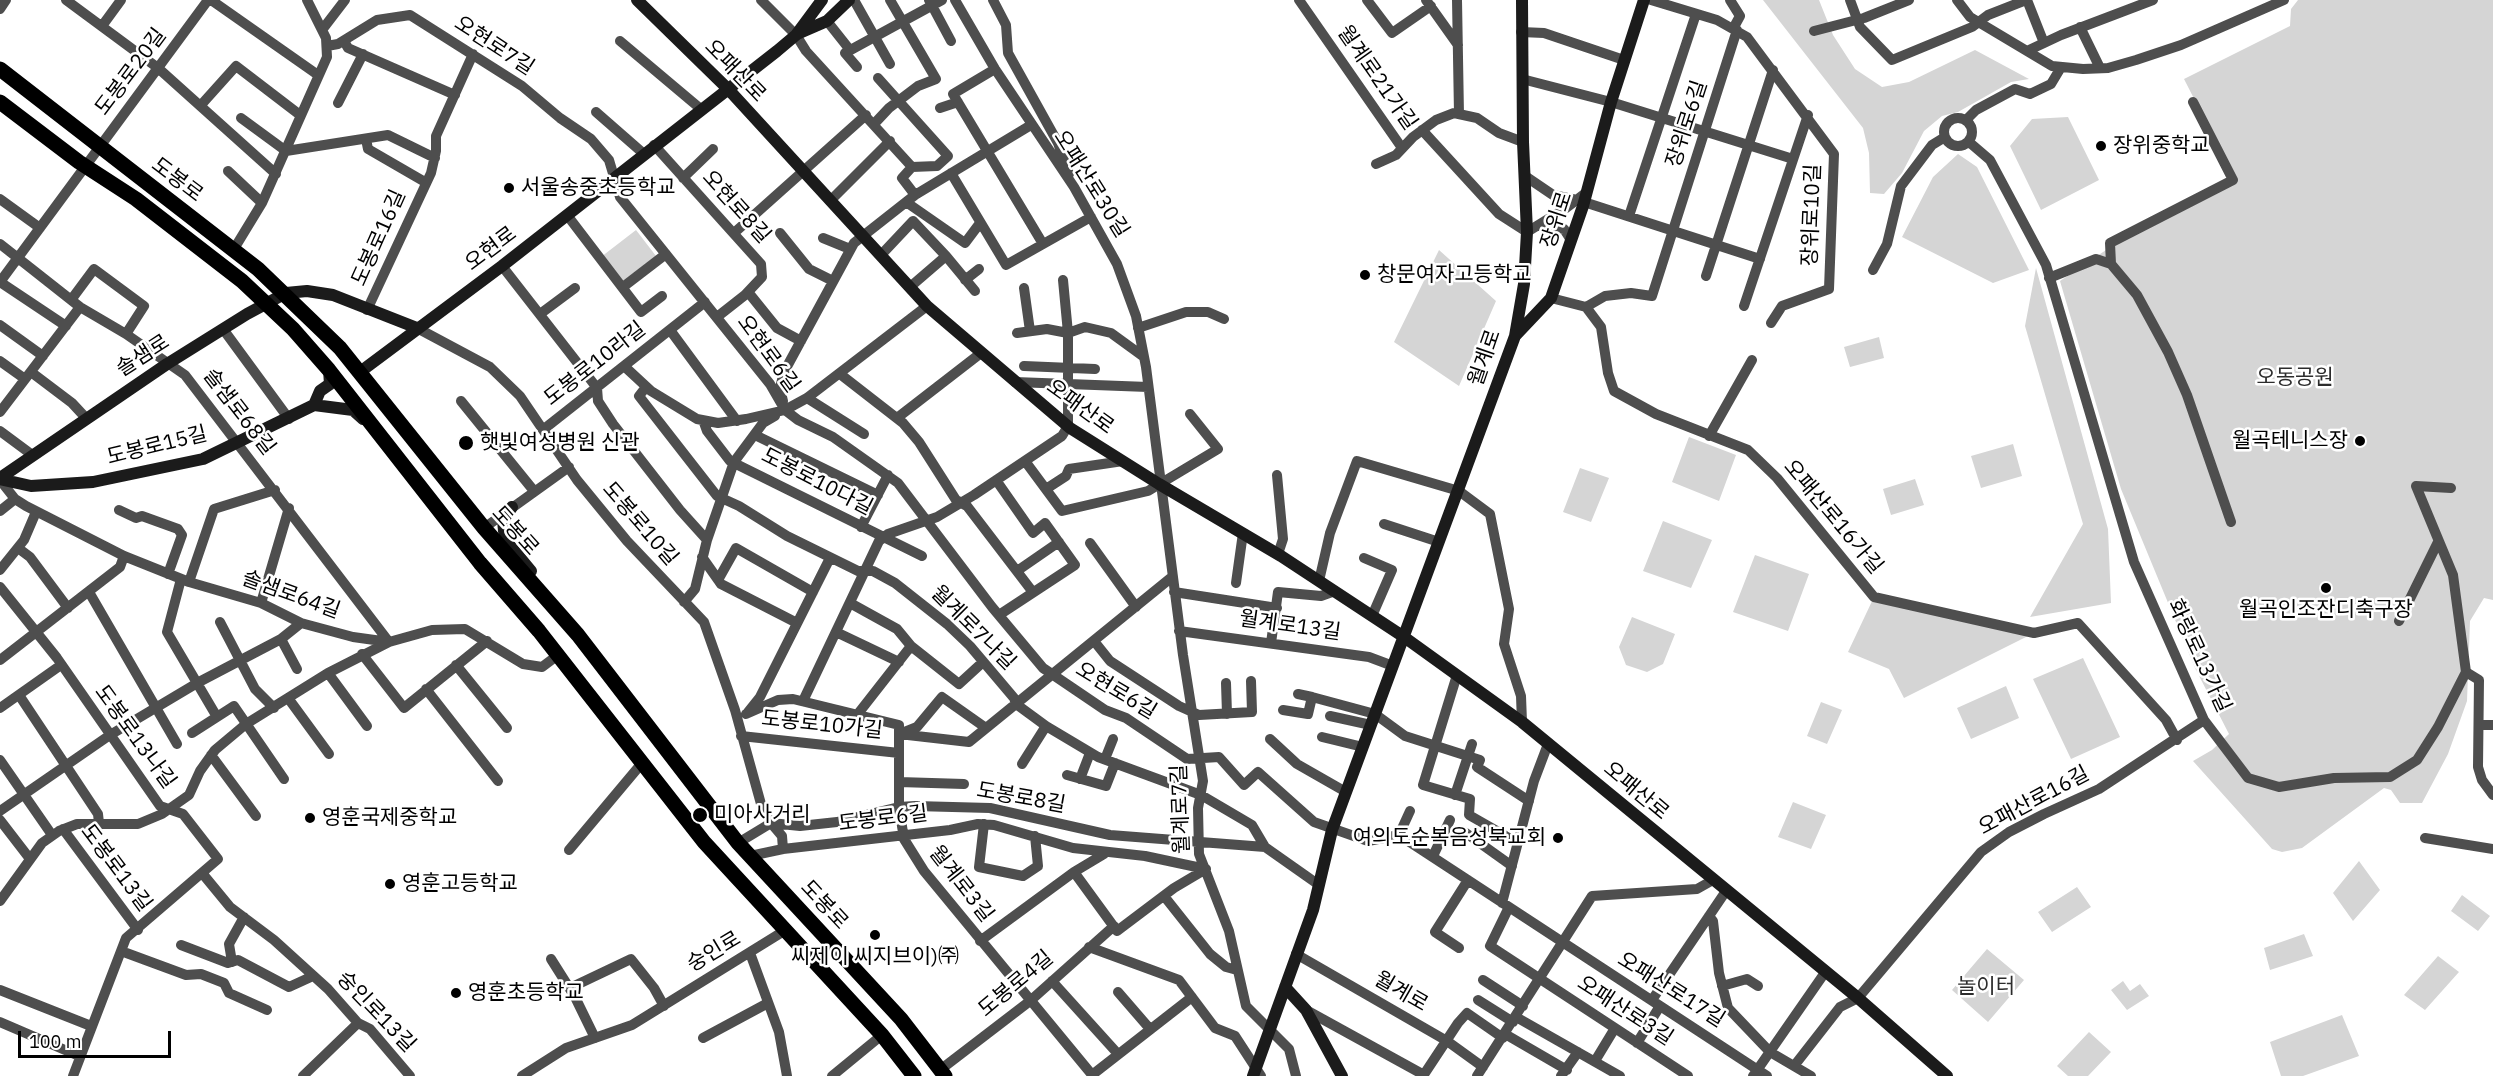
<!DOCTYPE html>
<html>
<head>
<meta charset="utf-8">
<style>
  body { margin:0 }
  #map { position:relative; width:2493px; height:1076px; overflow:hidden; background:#fff; font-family:"IBM Plex Sans",sans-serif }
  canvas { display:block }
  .scale { position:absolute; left:18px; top:1031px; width:153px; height:27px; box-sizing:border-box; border:3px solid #000; border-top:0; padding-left:8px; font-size:18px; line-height:21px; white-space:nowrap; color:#000; -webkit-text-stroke:4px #fff; paint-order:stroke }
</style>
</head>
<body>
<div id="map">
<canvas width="2493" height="1076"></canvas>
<div class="scale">100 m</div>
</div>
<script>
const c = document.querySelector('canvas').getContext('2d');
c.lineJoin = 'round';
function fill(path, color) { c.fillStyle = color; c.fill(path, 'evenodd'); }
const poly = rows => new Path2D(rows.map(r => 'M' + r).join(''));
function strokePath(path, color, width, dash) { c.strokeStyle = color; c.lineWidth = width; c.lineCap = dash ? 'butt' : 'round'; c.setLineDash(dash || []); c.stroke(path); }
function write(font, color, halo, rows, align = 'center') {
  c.font = font + ' "IBM Plex Sans","Noto Sans KR",sans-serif'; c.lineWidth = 5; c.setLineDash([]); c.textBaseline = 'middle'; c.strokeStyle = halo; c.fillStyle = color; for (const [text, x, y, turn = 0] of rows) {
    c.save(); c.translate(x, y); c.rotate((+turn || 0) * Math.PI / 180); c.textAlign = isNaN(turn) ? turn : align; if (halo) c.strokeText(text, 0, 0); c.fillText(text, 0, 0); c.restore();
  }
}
const green = poly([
  [1763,0,1819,0,1833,35,1855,69,1882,87,1909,82,1975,50,2029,79,2011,82,1958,112,1942,116,1924,131,1902,173,1884,194,1870,193,1869,153,1863,128],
  [2298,0,2493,0,2493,600,2484,598,2470,621,2467,701,2448,754,2422,803,2400,803,2391,790,2384,788,2302,848,2282,852,2272,849,2193,761,2212,750,2229,734,2195,668,2121,489,2060,281,2106,250,2236,181,2184,79,2290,26,2291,9],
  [2068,117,2099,180,2041,210,2010,146,2032,119],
  [1958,154,1977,167,2029,270,1993,283,1902,237,1933,177],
  [636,230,656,256,620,283,601,257],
  [1439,250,1496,301,1459,386,1394,342],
  [2036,268,2108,529,2111,603,2030,617,2083,524,2025,326],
  [1879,337,1884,358,1850,367,1844,347],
  [1689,437,1736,455,1719,501,1672,482],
  [2013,444,2022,476,1981,488,1971,456],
  [1580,468,1609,478,1591,522,1563,512],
  [1915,479,1924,505,1891,515,1883,489],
  [1663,521,1712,540,1691,588,1643,571],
  [1755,555,1809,574,1788,631,1733,612],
  [1874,597,2034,633,1904,698,1889,669,1848,652],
  [1632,617,1675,634,1663,664,1647,672,1626,665,1619,647],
  [2083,658,2120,737,2071,759,2033,679],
  [2006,686,2019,718,1971,739,1957,708],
  [1821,702,1842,710,1827,744,1807,736],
  [1793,802,1826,815,1811,849,1778,837],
  [2359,861,2380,890,2353,921,2333,893],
  [2077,887,2091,907,2052,932,2038,912],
  [2462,895,2490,916,2478,931,2451,911],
  [2304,934,2313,956,2270,970,2264,948],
  [1987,949,2024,980,1988,1022,1952,990],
  [2438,956,2459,972,2425,1010,2404,995],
  [2123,981,2130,991,2140,984,2149,996,2127,1010,2111,990],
  [2342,1015,2359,1056,2303,1076,2281,1076,2270,1042],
  [2089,1032,2111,1052,2088,1076,2068,1076,2057,1066]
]);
const street = poly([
  [66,0,158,68,276,174],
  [211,0,318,75],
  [761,0,796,35,806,51,912,167,902,178,915,195],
  [854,0,890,64],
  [929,0,951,41],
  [955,0,995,69,1074,187,1117,264,1136,316,1146,367,1183,655,1203,781,1198,808,1199,854,1229,931,1246,1006,1289,1049,1296,1076],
  [993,0,1006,25,1008,53,1058,143,1069,174],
  [1299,0,1402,148],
  [1367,0,1392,33,1431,6],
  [1426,0,1458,45],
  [1457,0,1459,114],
  [1651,0,1717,20,1747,37,1834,154,1829,289,1782,306,1771,323],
  [1730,0,1740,16,1734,27],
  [1850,0,1860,27,1892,60,1972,27,1988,15,2026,0],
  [1957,0,1970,17,2052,66,2083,69,2108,68,2136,60,2181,45,2284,0],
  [2027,0,2044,43],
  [0,9,6,0],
  [827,21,850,50],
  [102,26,121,0],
  [2080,27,2100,68],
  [322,30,345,0],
  [1814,31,1864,18,1909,0],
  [1521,32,1544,33,1624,60],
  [344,41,348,48,455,95],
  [620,41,702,110],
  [327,46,338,44,377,20,410,15,522,86,560,118,591,139,609,160,620,197,770,384,785,410,798,420,833,437,898,483,992,607,1043,668,1105,710,1126,718,1187,759,1219,757,1244,785,1258,772,1314,822,1368,841,1399,835,1767,1076],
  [2027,51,2061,35,2153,0],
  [857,67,845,53,942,0],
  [995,69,953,94,1043,244],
  [878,78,948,156,937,166,912,167],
  [1522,79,1611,102,1793,159],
  [338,103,363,54],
  [201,105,236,66,300,115],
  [940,108,958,102],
  [596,112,644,154],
  '1944 132a14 14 0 1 1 28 0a14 14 0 1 1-28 0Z',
  [241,118,286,151,388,135,435,158],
  [1966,120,1976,110,2015,89,2030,94,2051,84,2060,69],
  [874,124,889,108,918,86,936,79,890,0],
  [1422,130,1499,214,1527,232,1566,208,1587,192],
  [366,139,368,149,425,182],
  [1969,142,1990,160,2046,265,2134,562,2204,720,2248,778,2279,787,2334,778,2390,777,2417,760,2438,727,2466,672],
  [654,145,761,264,762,277,745,295,717,317],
  [1376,164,1396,155,1413,137,1436,120,1454,113,1477,118,1499,133,1523,142],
  [228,171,262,203],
  [951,173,1006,265,1091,217],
  [1525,176,1553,195,1577,200],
  [683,178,713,149],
  [0,199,40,228],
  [830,201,890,141],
  [906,202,965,243,980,223],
  [1584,202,1760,259],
  [567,215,641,312,662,296],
  [1629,216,1696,14],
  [1539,226,1564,229,1571,240],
  [734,233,866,115],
  [780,233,809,269,833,281],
  [823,238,850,249],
  [0,244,80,307,126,334,185,375,389,642],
  [234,249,262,203,327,57,326,38,307,0],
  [881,255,913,221,946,256,910,287],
  [946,256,975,291],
  [2111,264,2110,243,2233,180,2193,102],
  [502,266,597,388,598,401,613,424,680,510,707,540],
  [1873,270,1887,244,1901,186,1932,145,1945,137],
  [1706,276,1773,70],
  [2049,278,2096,259,2111,264,2137,295,2168,352,2187,395,2231,522],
  [965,280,979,269],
  [0,282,208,0],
  [0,282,66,326],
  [623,287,666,254],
  [1024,288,1030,331],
  [748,292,777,328,801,341],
  [1551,298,1586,307,1601,327,1608,373,1614,391,1656,414,1748,450,1777,478,1874,597,2034,633,2078,623,2166,720,2177,740],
  [71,300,94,269,144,306,126,334],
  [1744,306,1808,115],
  [1586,307,1605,296,1631,293,1652,296,1737,30],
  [367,310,431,173,436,151,436,136,473,54],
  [540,314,575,288],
  [0,325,43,356],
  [417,328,490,367,520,396,577,480,627,541,704,622,735,710,761,804,771,823,782,836,783,849],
  [1138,328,1186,312,1208,312,1224,319],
  [223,329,289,419],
  [670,330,737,421],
  [1017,333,1047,329,1068,333,1085,327,1111,333,1144,357],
  [0,361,25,379],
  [624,366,651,391,697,419,718,423,746,419,785,410,807,398,927,306],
  [1024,366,1095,369],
  [31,372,72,403,85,417],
  [840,374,903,423,919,442,956,500,967,506,1032,591],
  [1015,382,1148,387],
  [646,387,639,396,717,496,739,506,787,536,858,571,873,571,895,583,947,624,970,646,1014,698,1016,704,1046,726,1098,757,1201,795,1252,825,1265,847],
  [807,398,864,434],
  [461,401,534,491],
  [783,401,780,388,784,372,854,243,915,195,1031,125],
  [0,412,80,307],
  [897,418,981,353],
  [703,420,707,431,730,461,922,556],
  [544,429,705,302],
  [0,431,31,454],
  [755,435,878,495],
  [1709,436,1752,360],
  [1025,461,1062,511,1148,491,1218,449,1190,414],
  [1277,475,1283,539,1278,554],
  [0,480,15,499,26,506,124,556,189,582,261,603,301,623,353,637,389,642],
  [996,480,1033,533,1045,523,1075,565,999,615],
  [2451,488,2416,486,2453,575,2466,672],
  [1046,489,1066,476,1069,469,1123,461],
  [119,510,136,518,142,516,178,529,182,535,168,574],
  [0,511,15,499],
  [1384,524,1439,542],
  [861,527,888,475],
  [484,528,569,467],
  [1090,543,1136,607],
  [18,548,30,557,68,608],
  [702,557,721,584,797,623],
  [1364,558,1392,570,1372,616],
  [0,570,24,540,36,512],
  [1017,571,1059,542],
  [181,579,167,632,217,717],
  [718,580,736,548,813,592],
  [1319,581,1330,533,1357,461,1459,491,1490,514,1509,609,1504,644,1521,696,1522,722],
  [189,582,214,509,275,490],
  [1236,583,1243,533],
  [0,587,57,658,160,806,183,814,218,859,126,938,73,1076],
  [89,592,177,744],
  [1174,592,1277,608],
  [684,602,695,589,707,540,734,462,763,423,775,416],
  [261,603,289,508],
  [850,603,897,629,911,646,959,684,983,662],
  [2399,621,2438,542],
  [220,622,255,689,274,708],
  [1179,631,1369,657,1393,666],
  [836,632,899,662],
  [281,639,297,669],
  [1094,641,1110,661,1179,706,1199,715,1252,712,1251,681],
  [1271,643,1278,592,1321,596,1335,591],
  [362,654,404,708,487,641],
  [0,660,120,567,124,556],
  [456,665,507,728],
  [2466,672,2479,680,2478,767,2482,780,2493,795],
  [328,673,367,726],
  [1457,675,1423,785,1470,799,1469,815,1518,843],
  [1226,683,1227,714],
  [426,689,498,781],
  [1298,694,1312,697],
  [19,695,98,814,99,823],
  [288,698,329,754],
  [803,701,879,541,888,534,937,517,974,495,1062,436,1068,426,1068,333,1063,280],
  [0,708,61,665],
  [1283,710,1308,714,1312,697,1375,714,1405,736,1480,760,1477,767,1529,801],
  [748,712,760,697,830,558],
  [746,714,778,700,793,699,899,725,899,807,904,839,924,871,1093,1076],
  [857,715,911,646],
  [1330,716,1371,725],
  [2480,725,2493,725],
  [192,733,234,706,284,779],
  [902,733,917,727,942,697,986,728],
  [899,734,969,742,1172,577],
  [741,736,899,753],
  [1322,737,1363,747],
  [1270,739,1297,764,1346,792],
  [211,755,256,816],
  [1105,759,1113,739],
  [0,760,52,835],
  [1022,764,1046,726],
  [1067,775,1106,786,1115,763],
  [1080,779,1090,753],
  [899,782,964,784],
  [1455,795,1472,744],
  [0,811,110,735,199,682,281,639,301,623],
  [0,820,30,859],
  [771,823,800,826,837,822,899,807,915,806,990,808,1110,835,1265,847,1319,885],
  [984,824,979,867,1023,876,1038,866,1035,836],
  [63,829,138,930],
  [1463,831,1512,866],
  [1399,835,1410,811],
  [2425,838,2493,849],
  [738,843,771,823],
  [569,850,642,763],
  [750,856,783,849,950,830,978,824,994,825,1073,848,1145,856,1206,869],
  [1433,856,1450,820],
  [1074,872,1117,931,1174,888,1206,869],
  [202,873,230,907,274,940,328,989,358,1023,370,1029,410,1076],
  [1164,896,1210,954,1226,967,1237,970],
  [0,901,42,843,59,831,77,824,138,824,162,814,189,795,200,771,215,750,246,724,328,673,389,642,432,630,465,629,523,664,542,667,558,655],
  [1502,903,1534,781,1548,744],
  [1509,907,1490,946,1688,1076],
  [1709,916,1713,921,1719,973,1728,1008,1770,1052,1811,1076],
  [980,941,1074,872,1104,854],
  [181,945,228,963,238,960,289,987,313,976],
  [1089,947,1179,980,1215,1028,1235,1036,1261,1076],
  [1459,948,1435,932,1468,880],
  [121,951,186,975,201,974,224,983,229,993,267,1010],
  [750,953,779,1032,787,1076],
  [1296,954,1447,1041,1483,1067],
  [551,959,575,997,595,1038],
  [232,962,229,944,244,917],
  [1483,980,1523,1006],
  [1052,981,1118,1054],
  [1722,986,1747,979,1758,986],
  [570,988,631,959,654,988,664,1006],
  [0,990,91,1026],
  [1118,992,1150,1029],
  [1478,1000,1513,1022],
  [1652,1000,1726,891],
  [1306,1010,1424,1075],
  [1516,1017,1620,1076],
  [0,1022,79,1056],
  [1505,1034,1567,1070],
  [703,1038,768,1003],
  [1637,1043,1660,1006],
  [1595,1061,1615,1028],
  [1794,1066,1840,1007,1858,998,1981,852,2009,832,2044,814,2099,789,2204,720],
  [940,1070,1030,1001,1114,926],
  [1092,1075,1192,997],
  [303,1076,358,1023],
  [522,1076,566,1048,632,1025,784,931],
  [832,1076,882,1035],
  [1423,1076,1458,1023,1467,1013,1503,1038],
  [1477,1076,1592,896,1697,889,1713,880],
  [1561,1076,1578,1052],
  [1753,1076,1826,971]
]);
const secondary = poly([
  [637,0,729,90,927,306,1070,428,1159,484,1281,556,1404,637,1522,722,1858,998,1947,1076],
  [797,34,827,21,849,0],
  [1516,335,1551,298,1583,206,1611,102,1644,0],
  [360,372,502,266,777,51,796,35,822,0],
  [314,405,353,410,363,419],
  [314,405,320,391,330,384,329,370],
  [0,478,167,364,247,314,286,293,307,291,333,295,417,328],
  [0,479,31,486,93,482,203,459,314,405],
  [512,507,503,520,504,531,507,542,531,571],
  [1285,987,1306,1010,1342,1076],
  [1253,1076,1313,910,1332,830,1515,336,1524,284,1527,232,1523,142,1522,0]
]);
const primary = poly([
  [0,69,258,269,340,348,484,528,578,635,738,843,901,1019,945,1076],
  [0,102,79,162,136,199,242,281,293,329,329,370,480,563,539,631,704,842,882,1035,914,1076]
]);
const markers = [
  [2101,146,6,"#000"],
  [509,188,6,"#000"],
  [1365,275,6,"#000"],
  [2360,441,6,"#000"],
  [466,443,8,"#000"],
  [2326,588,6,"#000"],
  [700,815,8,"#000"],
  [310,818,6,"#000"],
  [1558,838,6,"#000"],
  [390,884,6,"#000"],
  [875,935,6,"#000"],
  [456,993,6,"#000"]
];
const streetNames = [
  ["오현로7길",494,46,33],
  ["오패산로",735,71,46],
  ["도봉로20길",131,72,-53],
  ["월계로21가길",1377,78,55],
  ["장위로6길",1687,124,-72],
  ["도봉로",177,180,37],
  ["오패산로30길",1091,184,58],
  ["오현로8길",736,207,48],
  ["장위로10길",1812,215,-88],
  ["장위로",1557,220,-72],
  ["도봉로16길",379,238,-66],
  ["오현로",491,249,-37],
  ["오현로6길",768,354,54],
  ["솔샘로",143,356,-33],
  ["월계로",1485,358,-71],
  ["도봉로10라길",595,364,-38],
  ["오패산로",1080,407,36],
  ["솔샘로68길",239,412,52],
  ["도봉로15길",157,446,-14],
  ["도봉로10다길",817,482,27],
  ["오패산로16가길",1833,517,50],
  ["도봉로10길",640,524,49],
  ["도봉로",515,531,48],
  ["솔샘로64길",291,595,20],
  ["월계로13길",1290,626,8],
  ["월계로7나길",973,628,45],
  ["화랑로13가길",2199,656,65],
  ["오현로6길",1116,691,31],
  ["도봉로10가길",822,725,6],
  ["도봉로13나길",135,737,54],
  ["오패산로",1636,791,40],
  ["도봉로8길",1021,798,10],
  ["오패산로16길",2034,801,-28],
  ["월계로7길",1181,809,-92],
  ["도봉로6길",883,819,-7],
  ["도봉로13길",116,868,53],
  ["월계로3길",961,884,52],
  ["도봉로",824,905,47],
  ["숭인로",714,952,-31],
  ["도봉로4길",1016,984,-40],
  ["오패산로17길",1671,990,32],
  ["월계로",1401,992,30],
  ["오패산로3길",1625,1011,33],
  ["숭인로13길",376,1012,46]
];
const poiNames = [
  ["장위중학교",2113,146],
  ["서울송중초등학교",521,188],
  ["창문여자고등학교",1377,275],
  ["월곡테니스장",2348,441,"right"],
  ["햇빛여성병원 신관",480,443],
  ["월곡인조잔디축구장",2326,610,"center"],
  ["미아사거리",714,815],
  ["영훈국제중학교",322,818],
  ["여의도순복음성북교회",1546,838,"right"],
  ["영훈고등학교",402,884],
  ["씨제이 씨지브이)㈜",875,957,"center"],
  ["영훈초등학교",468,993]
];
const parkNames = [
  ["오동공원",2295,378],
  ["놀이터",1986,987]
];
fill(green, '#d5d5d5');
strokePath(street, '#4e4e4e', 10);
strokePath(secondary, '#1b1b1b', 12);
strokePath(primary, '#000', 15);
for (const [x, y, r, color] of markers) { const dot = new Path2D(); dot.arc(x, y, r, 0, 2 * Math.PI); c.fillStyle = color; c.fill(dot); strokePath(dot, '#fff', 2); }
write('21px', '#000', '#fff', streetNames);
write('21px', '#000', '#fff', poiNames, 'left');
write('21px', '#2c2c2c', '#fff', parkNames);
</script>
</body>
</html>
